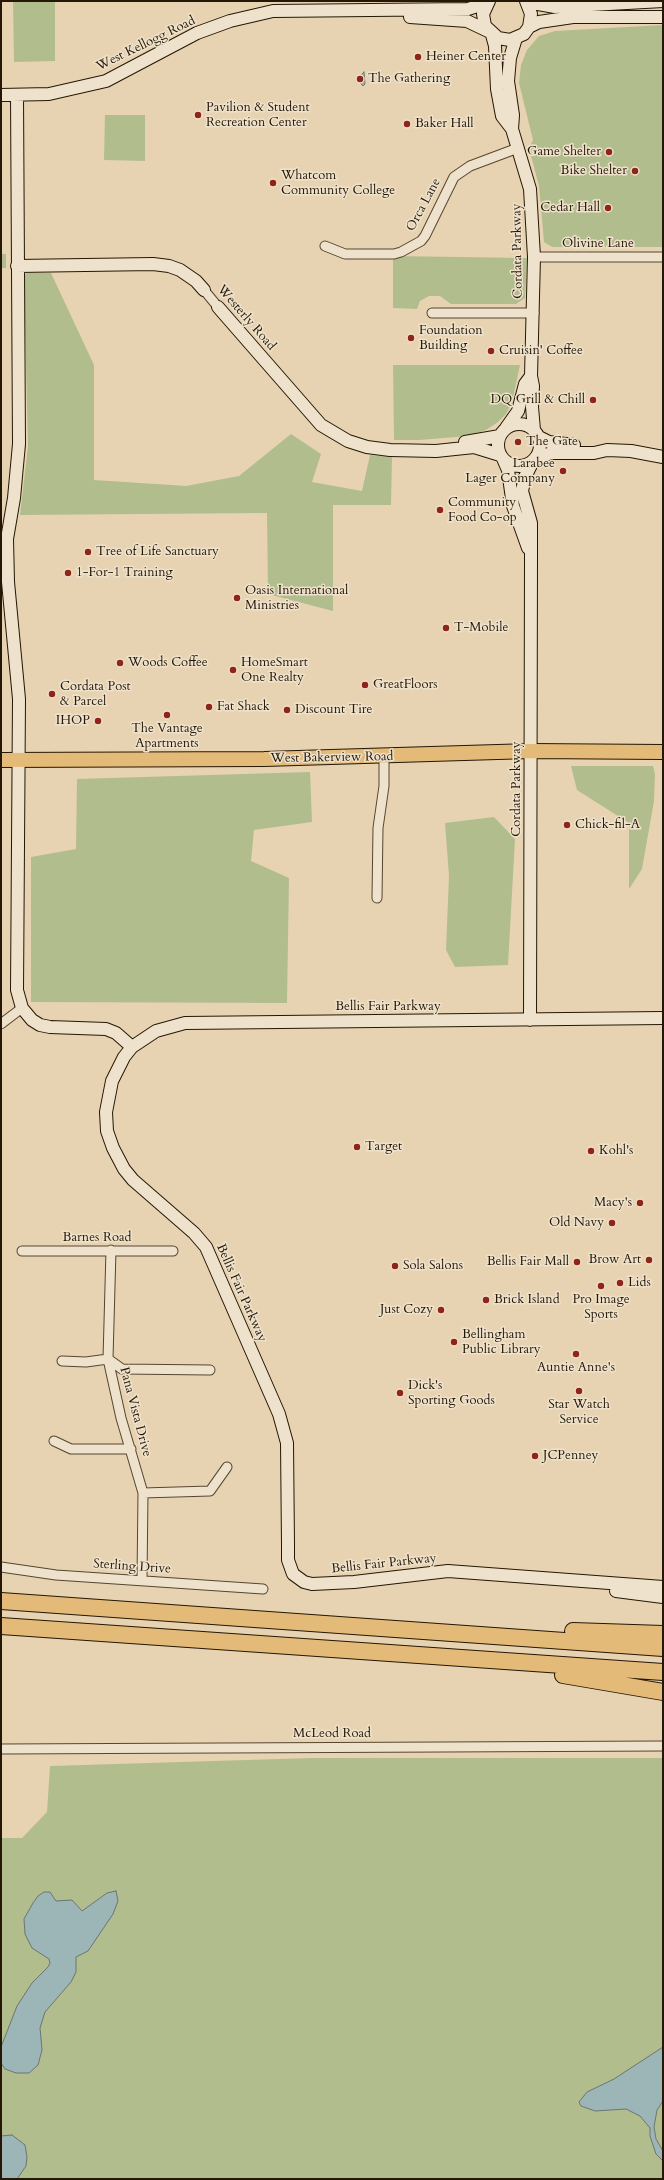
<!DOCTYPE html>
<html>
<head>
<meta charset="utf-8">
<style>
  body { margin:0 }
  #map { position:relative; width:664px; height:2180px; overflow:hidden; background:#e7d3b1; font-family:Cardo,serif }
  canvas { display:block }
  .frame { position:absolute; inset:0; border:2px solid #241705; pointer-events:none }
</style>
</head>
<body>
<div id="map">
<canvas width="664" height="2180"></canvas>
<div class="frame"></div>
</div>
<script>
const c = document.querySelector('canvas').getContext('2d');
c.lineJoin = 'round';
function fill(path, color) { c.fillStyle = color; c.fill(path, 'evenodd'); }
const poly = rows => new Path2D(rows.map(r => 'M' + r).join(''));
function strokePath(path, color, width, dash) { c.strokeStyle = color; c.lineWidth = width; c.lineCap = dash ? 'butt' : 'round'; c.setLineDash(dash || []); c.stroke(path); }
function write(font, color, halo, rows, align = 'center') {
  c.font = font + ' Cardo,serif'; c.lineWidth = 3; c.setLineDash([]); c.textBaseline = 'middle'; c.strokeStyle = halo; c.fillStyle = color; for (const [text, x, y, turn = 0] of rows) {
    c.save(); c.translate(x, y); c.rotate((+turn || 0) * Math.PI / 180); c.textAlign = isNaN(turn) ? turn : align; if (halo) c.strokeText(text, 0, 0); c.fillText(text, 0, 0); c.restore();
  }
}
const green = poly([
  [13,1,55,1,55,61,14,62],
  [663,25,663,247,552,247,544,242,539,186,529,148,533,140,519,83,521,65,527,50,539,36,555,31],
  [105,115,145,115,145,161,104,160],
  [1,254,6,254,6,268,1,268],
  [393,256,527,258,525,298,516,304,451,304,440,296,429,296,420,301,417,309,393,308],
  [26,273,51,273,94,365,94,480,186,486,239,476,291,434,321,454,312,482,362,491,370,455,392,457,391,505,333,505,333,611,268,594,267,513,20,515,28,446,24,278],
  [393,365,520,365,512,402,506,414,498,422,486,430,468,436,420,440,394,440],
  [571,766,653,766,655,774,654,801,642,869,629,889,629,823,577,790],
  [310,772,312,822,254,830,251,861,289,878,287,1003,31,1002,31,857,76,849,77,779],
  [494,817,515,839,508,965,455,967,446,950,449,876,445,823],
  [312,1758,663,1758,663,2179,1,2179,1,1838,22,1838,47,1812,50,1766]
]);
const water = poly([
  [364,72,365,84,363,86,357,79,364,72],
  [116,1891,118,1901,113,1914,88,1951,76,1957,76,1972,71,1982,45,2012,40,2028,42,2050,38,2065,29,2073,16,2073,5,2069,1,2063,1,2047,17,2006,32,1983,48,1967,50,1963,49,1959,32,1948,25,1934,24,1919,33,1903,38,1896,44,1892,50,1892,56,1901,72,1900,82,1911,107,1893,116,1891],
  [663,2047,663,2101,657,2110,654,2127,656,2139,663,2151,663,2161,656,2154,650,2136,650,2128,640,2116,626,2109,595,2111,581,2106,579,2102,587,2092,614,2079,663,2047],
  [12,2135,25,2145,27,2157,26,2166,17,2179,1,2179,1,2136,12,2135]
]);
const street = poly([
  [325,246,345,254,394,254,401,252,421,241,425,236,454,177,470,166,518,148],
  [534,257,663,257],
  [204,290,218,307],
  [432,313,534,313],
  [377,898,378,828,384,786,384,757],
  [1,1024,22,1008],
  [111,1250,108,1359,121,1418,143,1493,142,1580],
  [22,1251,173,1251],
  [62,1361,86,1362,108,1359,122,1369,210,1370],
  [54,1441,71,1449,131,1449],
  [143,1493,210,1491,227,1467],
  [1,1567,56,1575,263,1589],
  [1,1749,663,1746]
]);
const secondary = poly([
  [489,1,483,14,485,26,498,38,510,40,524,34,529,27,531,14,526,1],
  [527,2,555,7,663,1],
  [410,17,467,21,488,31],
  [529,27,539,22,573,17,663,17],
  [492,35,495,46,497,89,502,116,512,129,530,189,534,257,531,376,533,386,532,407,534,430],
  [1,95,49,94,106,81,197,33,230,21,273,11,468,9,487,3],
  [17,95,19,444,14,498,7,539,8,582,19,699,17,990,22,1008,32,1020,40,1025,50,1027,106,1029,116,1033,132,1047],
  [512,129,513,115,508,81,510,58,516,38],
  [17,266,153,264,169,266,180,270,196,281,204,290],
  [218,307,321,425,348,441,367,447,390,450,436,451,474,447,500,455],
  '498 445a21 21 0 1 1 42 0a21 21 0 1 1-42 0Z',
  [506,428,518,411,525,384,531,376],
  [539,437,549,442,574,445],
  [465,442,500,436],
  [536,459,551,453,594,453,607,450,631,451,663,457],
  [504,461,508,470,513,506,528,548],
  [663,1018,185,1023,156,1031,132,1047,124,1057,112,1081,106,1112,107,1131,113,1148,124,1169,133,1180,194,1233,206,1247,279,1414,287,1443,288,1545,288,1560,293,1574,304,1582,312,1584,354,1582,448,1571,663,1587],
  [530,1020,531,558,531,523,522,491,525,477,532,463],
  [616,1591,663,1597]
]);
const primary = poly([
  [1,760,264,759,531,751,663,752]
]);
const highway = poly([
  [1,1601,663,1648],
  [1,1626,663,1672],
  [573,1631,663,1634],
  [563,1675,663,1692]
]);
const markers = [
  [418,57,4,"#8f2418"],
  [360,79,4,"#8f2418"],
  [198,115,4,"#8f2418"],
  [407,124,4,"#8f2418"],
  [609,152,4,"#8f2418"],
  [635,171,4,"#8f2418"],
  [273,183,4,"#8f2418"],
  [608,208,4,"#8f2418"],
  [411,338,4,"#8f2418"],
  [491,351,4,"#8f2418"],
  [593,400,4,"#8f2418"],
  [518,442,4,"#8f2418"],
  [563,471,4,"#8f2418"],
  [440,510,4,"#8f2418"],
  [88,552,4,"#8f2418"],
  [68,573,4,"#8f2418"],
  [237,598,4,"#8f2418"],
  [446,628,4,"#8f2418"],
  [120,663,4,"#8f2418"],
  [233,670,4,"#8f2418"],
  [365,685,4,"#8f2418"],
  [52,694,4,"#8f2418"],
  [209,707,4,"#8f2418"],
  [287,710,4,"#8f2418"],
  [167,715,4,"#8f2418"],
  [98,721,4,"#8f2418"],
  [567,825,4,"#8f2418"],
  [357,1147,4,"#8f2418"],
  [591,1151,4,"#8f2418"],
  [640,1203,4,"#8f2418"],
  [612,1223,4,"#8f2418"],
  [649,1260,4,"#8f2418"],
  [577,1262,4,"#8f2418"],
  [395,1266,4,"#8f2418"],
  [620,1283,4,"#8f2418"],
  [601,1286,4,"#8f2418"],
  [486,1300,4,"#8f2418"],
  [441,1310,4,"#8f2418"],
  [454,1342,4,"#8f2418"],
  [576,1354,4,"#8f2418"],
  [579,1391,4,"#8f2418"],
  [400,1393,4,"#8f2418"],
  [535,1456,4,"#8f2418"]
];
const streetNames = [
  ["West Kellogg Road",146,44,-26],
  ["Orca Lane",424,205,-62],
  ["Olivine Lane",598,244],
  ["Cordata Parkway",518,251,-91],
  ["Westerly Road",246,318,49],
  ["West Bakerview Road",332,758,-1],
  ["Cordata Parkway",517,789,-90],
  ["Bellis Fair Parkway",388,1007],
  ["Barnes Road",97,1238],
  ["Bellis Fair Parkway",241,1293,66],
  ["Pana Vista Drive",135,1412,75],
  ["Bellis Fair Parkway",384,1564,-6],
  ["Sterling Drive",132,1567,4],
  ["McLeod Road",332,1734]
];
const poiNames = [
  ["Heiner Center",426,57],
  ["The Gathering",368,79],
  ["Pavilion & Student",206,108],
  ["Recreation Center",206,123],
  ["Baker Hall",415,124],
  ["Game Shelter",601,152,"right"],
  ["Bike Shelter",627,171,"right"],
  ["Whatcom",281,176],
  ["Community College",281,191],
  ["Cedar Hall",600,208,"right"],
  ["Foundation",419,331],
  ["Building",419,346],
  ["Cruisin' Coffee",499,351],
  ["DQ Grill & Chill",585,400,"right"],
  ["The Gate",526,442],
  ["Larabee",555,464,"right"],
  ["Lager Company",555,479,"right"],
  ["Community",448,503],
  ["Food Co-op",448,518],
  ["Tree of Life Sanctuary",96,552],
  ["1-For-1 Training",76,573],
  ["Oasis International",245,591],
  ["Ministries",245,606],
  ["T-Mobile",454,628],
  ["Woods Coffee",128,663],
  ["HomeSmart",241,663],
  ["One Realty",241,678],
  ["GreatFloors",373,685],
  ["Cordata Post",60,687],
  ["& Parcel",60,702],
  ["Fat Shack",217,707],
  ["Discount Tire",295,710],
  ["IHOP",90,721,"right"],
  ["The Vantage",167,729,"center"],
  ["Apartments",167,744,"center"],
  ["Chick-fil-A",575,825],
  ["Target",365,1147],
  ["Kohl's",599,1151],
  ["Macy's",632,1203,"right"],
  ["Old Navy",604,1223,"right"],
  ["Brow Art",641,1260,"right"],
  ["Bellis Fair Mall",569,1262,"right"],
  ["Sola Salons",403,1266],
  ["Lids",628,1283],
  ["Brick Island",494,1300],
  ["Pro Image",601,1300,"center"],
  ["Sports",601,1315,"center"],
  ["Just Cozy",433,1310,"right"],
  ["Bellingham",462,1335],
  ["Public Library",462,1350],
  ["Auntie Anne's",576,1368,"center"],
  ["Dick's",408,1386],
  ["Sporting Goods",408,1401],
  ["Star Watch",579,1405,"center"],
  ["Service",579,1420,"center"],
  ["JCPenney",543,1456]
];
fill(green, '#b2bd8e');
fill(water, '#9cb5b7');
strokePath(water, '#6c7670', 1);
strokePath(street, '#554630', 11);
strokePath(secondary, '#241705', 14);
strokePath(primary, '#241705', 16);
strokePath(highway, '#241705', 18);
strokePath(street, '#efe2cc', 9);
strokePath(secondary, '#efe2cc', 12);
strokePath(primary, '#e4ba78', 14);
strokePath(highway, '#e4ba78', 16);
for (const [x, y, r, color] of markers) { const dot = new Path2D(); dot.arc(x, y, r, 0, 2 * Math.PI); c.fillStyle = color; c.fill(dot); strokePath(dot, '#efe2cc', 1.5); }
write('13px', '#241705', '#efe2cc', streetNames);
write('13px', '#241705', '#efe2cc', poiNames, 'left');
</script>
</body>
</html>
